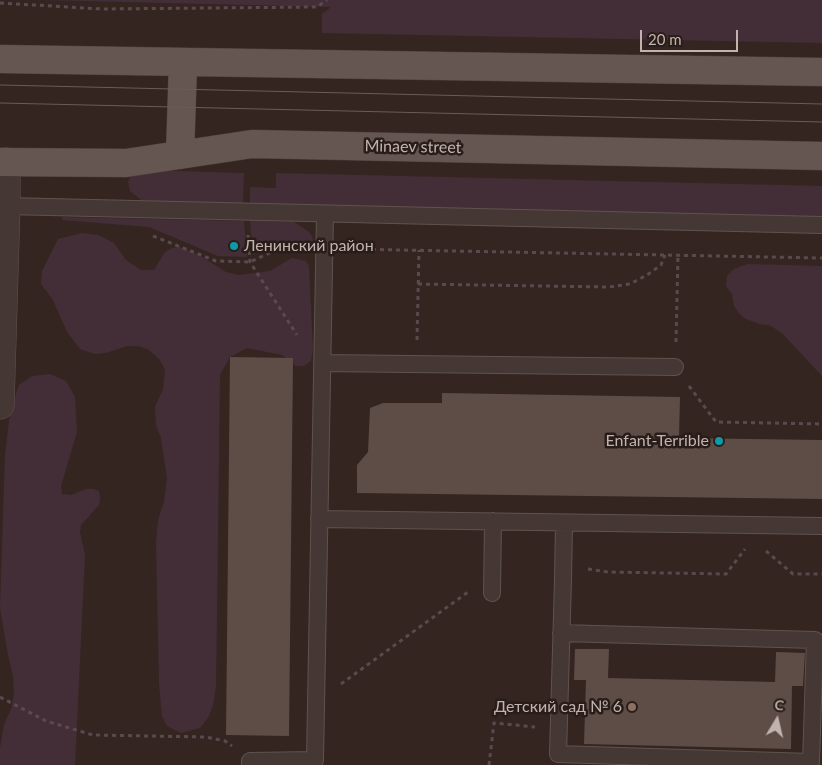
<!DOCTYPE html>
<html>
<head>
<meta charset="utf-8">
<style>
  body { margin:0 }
  #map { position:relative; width:822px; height:765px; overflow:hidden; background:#342521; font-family:Lato,sans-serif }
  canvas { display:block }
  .north { position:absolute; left:752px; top:695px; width:50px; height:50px; -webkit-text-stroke:4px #291d19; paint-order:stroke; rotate:9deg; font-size:14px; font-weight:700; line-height:20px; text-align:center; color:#c2b3ae }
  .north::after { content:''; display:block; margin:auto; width:18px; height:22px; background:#c2b3ae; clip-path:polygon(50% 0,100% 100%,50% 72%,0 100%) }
  .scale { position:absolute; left:640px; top:30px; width:98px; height:22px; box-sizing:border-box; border:2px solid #c2b3ae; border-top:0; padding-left:6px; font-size:15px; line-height:18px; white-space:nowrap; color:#c2b3ae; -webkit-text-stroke:4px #291d19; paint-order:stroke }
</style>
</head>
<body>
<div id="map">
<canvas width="822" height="765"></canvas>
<div class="north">С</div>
<div class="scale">20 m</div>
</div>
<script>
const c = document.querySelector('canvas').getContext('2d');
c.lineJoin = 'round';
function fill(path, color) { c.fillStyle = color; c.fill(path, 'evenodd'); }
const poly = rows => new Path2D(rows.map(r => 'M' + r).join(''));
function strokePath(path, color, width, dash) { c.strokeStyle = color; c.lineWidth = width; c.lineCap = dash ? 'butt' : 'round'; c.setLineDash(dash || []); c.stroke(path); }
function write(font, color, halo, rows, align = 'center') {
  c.font = font + ' Lato,sans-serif'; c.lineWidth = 5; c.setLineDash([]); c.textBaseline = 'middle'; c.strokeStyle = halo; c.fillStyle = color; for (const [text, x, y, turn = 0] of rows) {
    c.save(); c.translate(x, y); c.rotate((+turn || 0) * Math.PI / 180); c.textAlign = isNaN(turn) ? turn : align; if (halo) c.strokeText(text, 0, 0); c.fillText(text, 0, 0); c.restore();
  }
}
const green = poly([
  [43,0,822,0,822,43,322,33,322,14,331,7],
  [142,170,244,173,243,205,147,202,141,200,130,191,128,182,132,173],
  [276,173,822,186,822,217,250,205,250,187,276,188],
  [62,217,244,221,247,257,218,256,149,227,62,220],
  [250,220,294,222,308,231,312,236,314,244,281,242,253,255],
  [82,233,98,235,114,243,126,260,141,270,154,270,165,252,172,248,180,247,199,255,226,272,239,275,270,271,292,258,306,261,309,266,313,350,311,361,304,366,296,366,282,355,247,348,230,357,220,375,216,687,213,705,208,718,200,728,181,733,167,726,162,716,159,683,156,543,158,520,164,502,167,478,161,438,156,425,155,407,163,389,165,370,160,360,149,350,139,346,127,346,106,353,95,354,80,349,67,332,53,300,41,284,42,271,58,239],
  [748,264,822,266,822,376,782,333,769,325,759,324,744,318,738,312,734,306,732,294,726,286,727,276,734,269],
  [50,374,66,381,75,397,77,432,61,486,62,494,71,495,86,489,93,489,99,491,100,499,99,505,81,525,80,532,85,555,75,765,0,765,0,748,4,725,11,709,14,693,13,676,7,650,0,608,5,455,10,412,19,385,32,376]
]);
const building = poly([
  [230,357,293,358,289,736,226,735],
  [442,393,680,397,679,438,822,440,822,499,357,493,357,465,368,452,370,408,383,403,442,403],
  [575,649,609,649,608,678,775,682,776,652,805,653,803,686,792,686,791,749,584,744,586,680,574,680]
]);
const path = poly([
  [0,3,102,9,317,7,327,0],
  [248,235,250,262,297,335],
  [153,236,216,261,250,262,280,248,299,248],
  [348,249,822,258],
  [418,284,609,287,630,284,647,275,661,265,665,255],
  [417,340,419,250],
  [676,342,678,255],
  [689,386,716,422,822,424],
  [766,551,793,574,822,574],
  [588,569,608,572,726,574,745,549],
  [341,684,468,592],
  [0,697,46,721,93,735,206,737,225,741,232,746],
  [489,765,494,723,535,727]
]);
const service = poly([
  [6,206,822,225],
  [322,363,675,367],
  [319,519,822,526],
  [492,593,493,521],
  [561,633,815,640,811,762,558,754,563,580,564,523],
  [250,765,250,761,315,760,325,214]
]);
const minor = poly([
  [0,405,6,206,6,162]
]);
const primary = poly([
  [0,59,822,72],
  [180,155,183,63],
  [0,162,126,163,252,144,822,156]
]);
const tram = poly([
  [0,85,822,104],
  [0,103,822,122]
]);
const markers = [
  [234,246,5,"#0f9aa8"],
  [719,441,5,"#0f9aa8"],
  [632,707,5,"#8d6e63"]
];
const streetNames = [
  ["Minaev street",413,147,1]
];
const poiNames = [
  ["Ленинский район",244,246,"left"],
  ["Enfant-Terrible",709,441],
  ["Детский сад № 6",622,707]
];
fill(green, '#432e38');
fill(building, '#5e4c47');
strokePath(service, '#60534e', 18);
strokePath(minor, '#60534e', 29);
strokePath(primary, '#4e413d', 29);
strokePath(path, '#5c494d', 3, [4, 4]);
strokePath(service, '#453834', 16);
strokePath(minor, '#453834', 28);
strokePath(primary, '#655652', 28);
strokePath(tram, '#6c5b56', 1);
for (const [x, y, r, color] of markers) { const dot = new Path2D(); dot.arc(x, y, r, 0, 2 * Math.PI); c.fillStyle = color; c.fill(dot); strokePath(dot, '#291d19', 2); }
write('16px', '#c2b3ae', '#291d19', streetNames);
write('16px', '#c2b3ae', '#291d19', poiNames, 'right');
</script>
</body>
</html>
